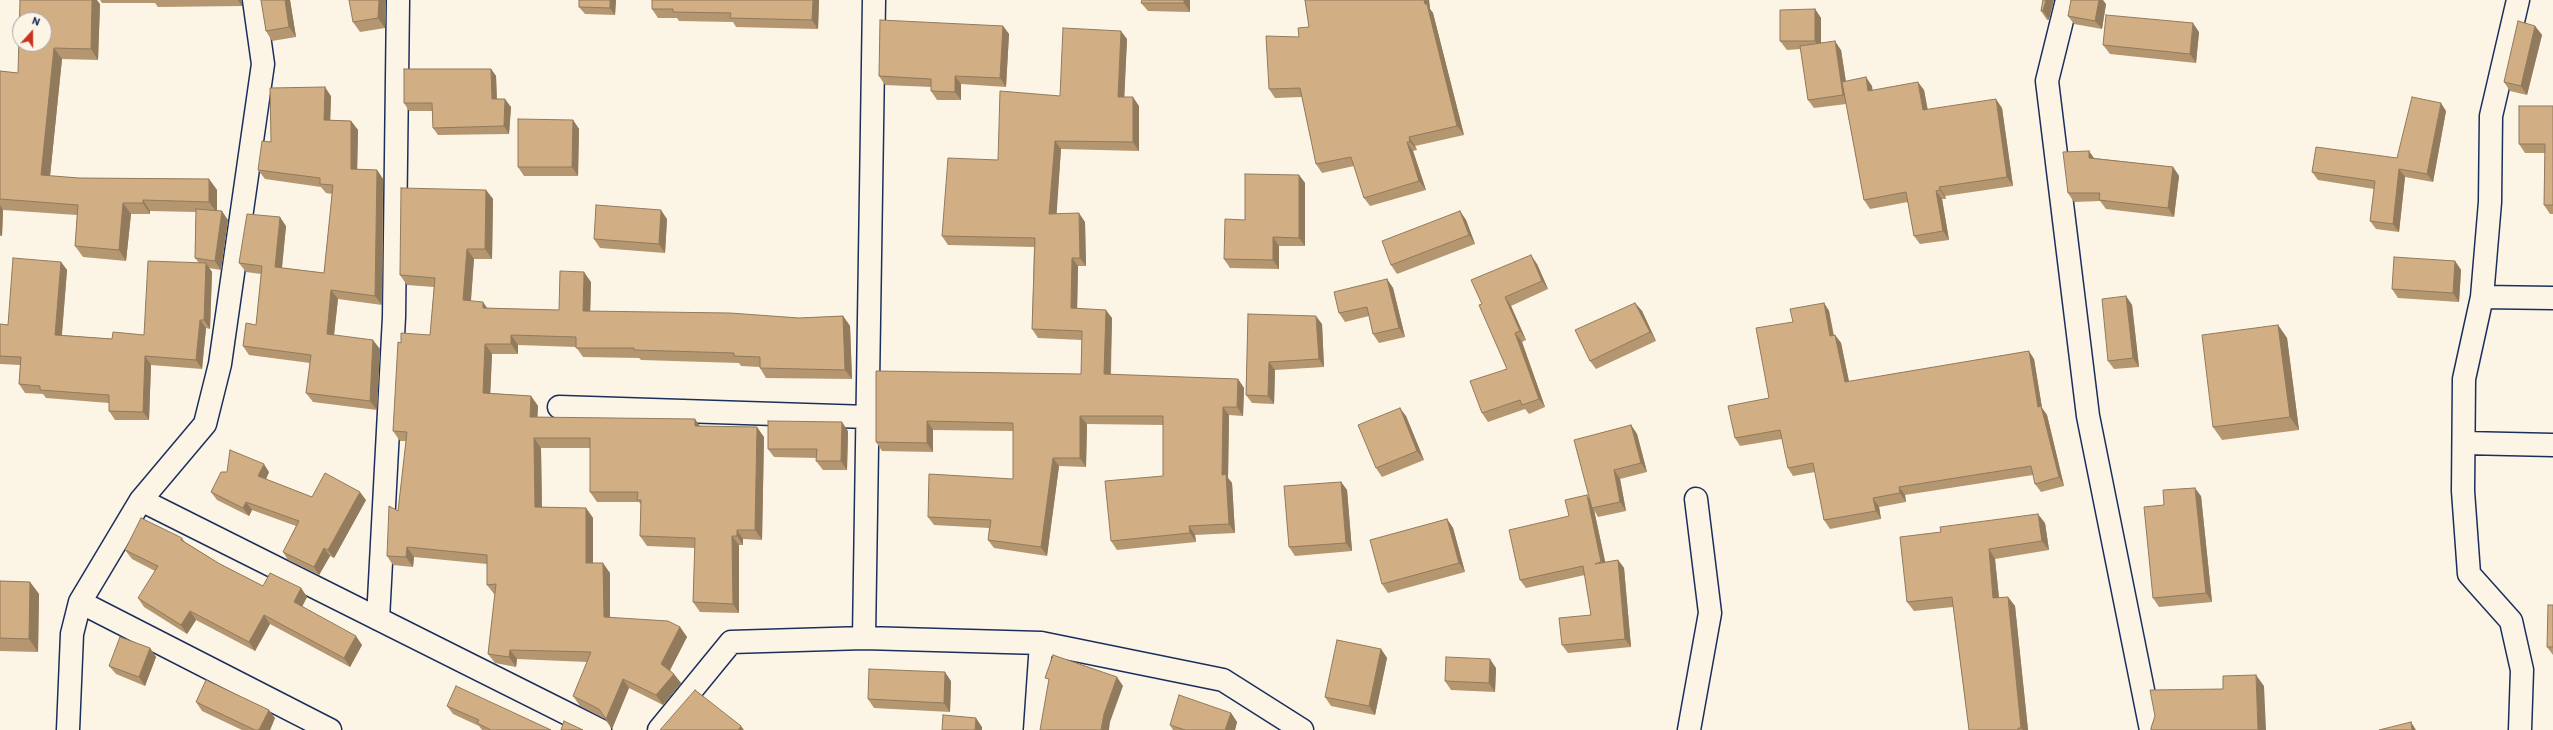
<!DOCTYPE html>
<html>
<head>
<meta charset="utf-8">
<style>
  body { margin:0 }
  #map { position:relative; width:2553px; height:730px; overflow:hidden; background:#fcf5e5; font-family:Itim,sans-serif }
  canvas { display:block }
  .north { position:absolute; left:12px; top:12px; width:40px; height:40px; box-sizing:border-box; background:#fcf5e5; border:1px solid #a2a6af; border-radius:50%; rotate:21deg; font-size:11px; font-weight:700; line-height:16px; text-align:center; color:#1b2f5e }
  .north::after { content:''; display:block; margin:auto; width:14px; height:18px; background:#c8321e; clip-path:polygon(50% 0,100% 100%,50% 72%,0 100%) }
</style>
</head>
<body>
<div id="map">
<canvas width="2553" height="730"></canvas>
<div class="north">N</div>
</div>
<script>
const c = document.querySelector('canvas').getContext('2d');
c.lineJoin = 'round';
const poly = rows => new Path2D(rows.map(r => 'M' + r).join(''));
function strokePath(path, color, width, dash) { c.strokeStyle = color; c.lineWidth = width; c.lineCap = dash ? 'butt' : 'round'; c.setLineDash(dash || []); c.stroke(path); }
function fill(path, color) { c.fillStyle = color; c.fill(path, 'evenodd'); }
const street = poly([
  [2067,0,2047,81,2088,416,2151,730],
  [2518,0,2491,116,2490,202,2482,297,2464,379,2463,491,2469,574,2511,621,2522,670,2520,730],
  [2482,297,2553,298],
  [559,407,868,417],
  [2464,443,2553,445],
  [141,500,600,730],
  [80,602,330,730],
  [378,619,394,317,398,0],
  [864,638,874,0],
  [68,730,72,634,80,602,141,500,205,424,220,364,263,64,254,0],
  [659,730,731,642,864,638,1041,643,1223,680,1302,730],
  [1035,730,1041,643],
  [1689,730,1710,613,1696,499]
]);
const wall = poly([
  [100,0,242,0,242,6,158,7,155,3,102,3],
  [261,0,290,0,296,37,272,41,266,31],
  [386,0,385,28,360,32,353,22],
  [579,0,616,0,615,15,585,14,579,7],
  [819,0,818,29,736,27,733,22,679,21,677,18,658,18,652,9],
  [1190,0,1190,12,1148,11,1141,3],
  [1305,0,1429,0,1430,9,1433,13,1464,135,1415,146,1417,150,1413,151,1426,190,1370,206,1364,198,1354,166,1322,173,1316,164,1302,97,1275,98,1269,89,1299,37,1309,27],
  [2043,0,2049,20,2047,20,2041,11],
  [100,4,98,60,62,59,50,176,79,178,209,179,217,190,217,211,228,220,221,270,209,268,212,272,210,329,206,328,202,369,151,365,149,420,115,420,109,411,109,403,46,398,43,394,25,393,19,384,20,365,0,364,0,324,8,325,61,262,67,270,62,335,112,339,144,335,199,263,195,258,196,212,150,211,150,214,131,214,126,261,83,257,75,246,77,215,3,210,2,236,0,236,0,71,18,73],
  [2106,4,2102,29,2074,24,2068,16],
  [1815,9,1821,18,1821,43,1841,50,1846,81,1872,86,1872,90,1924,90,1928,110,2002,108,2013,186,1945,196,1946,199,1942,199,1949,240,1920,244,1914,236,1908,202,1870,209,1864,200,1846,104,1814,108,1808,100,1801,49,1787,50,1780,41],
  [1003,26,1009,34,1006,87,961,84,961,100,937,100,931,91,931,87,885,85,879,76],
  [2535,26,2542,35,2527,95,2510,91,2504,82],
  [2199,32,2196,63,2110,54,2103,45],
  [1127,39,1124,97,1139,106,1139,151,1061,149,1056,214,1085,222,1086,266,1078,266,1077,308,1112,318,1111,375,1238,379,1244,388,1243,416,1229,415,1228,478,1232,483,1235,533,1195,535,1196,542,1117,550,1111,541,1163,476,1163,425,1087,424,1086,467,1059,466,1047,556,994,548,988,540,989,528,934,525,928,517,1013,479,1013,431,933,430,933,452,882,451,876,442,876,371,1081,374,1082,340,1038,338,1032,329,1034,247,948,245,942,236,998,160,1060,96],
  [491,69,496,76,497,99,511,107,509,134,438,135,433,128,432,111,409,111,404,103],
  [331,96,330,120,351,121,358,130,357,169,377,170,383,179,382,305,338,299,334,335,380,349,377,410,313,402,306,393,310,363,249,355,243,346,256,325,261,274,246,272,239,263,286,226,282,268,324,273,332,194,326,193,321,187,265,179,258,170,271,142],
  [2553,106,2553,214,2550,214,2544,205,2545,153,2525,153,2519,144],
  [2446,111,2433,182,2405,177,2399,232,2376,229,2370,221,2374,189,2318,180,2312,172,2397,158],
  [573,120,579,129,578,176,524,176,518,167],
  [2089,151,2094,158,2173,167,2179,176,2174,217,2106,209,2100,201,2074,202,2068,193],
  [1299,175,1305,183,1305,246,1279,246,1279,269,1230,268,1224,259,1245,220],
  [486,190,493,199,492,259,474,259,471,301,487,308,559,310,591,282,590,311,799,318,843,316,850,326,852,379,766,378,760,368,760,367,741,366,739,363,641,360,639,358,583,357,576,347,518,345,518,354,492,354,490,393,531,396,538,406,537,417,700,426,764,437,762,540,743,539,743,545,739,545,739,613,700,612,693,602,695,548,647,546,640,536,641,505,639,502,597,502,590,492,590,448,541,448,542,507,586,508,593,518,593,563,610,573,610,617,680,627,687,637,670,670,681,683,663,705,629,688,612,729,605,719,580,706,573,696,587,662,517,659,516,667,495,663,488,654,495,594,494,594,487,585,487,564,414,557,413,567,393,565,387,556,398,511,406,441,400,441,393,431,401,343,430,335,434,287,407,285,400,275],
  [1460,211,1466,220,1475,244,1397,274,1391,265],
  [667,219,665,253,600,248,594,239],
  [2455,261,2461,270,2459,302,2398,298,2392,289],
  [1537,264,1548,289,1511,306,1526,340,1522,342,1545,407,1529,414,1525,409,1488,422,1482,413,1507,369,1482,304],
  [1387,279,1393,288,1405,337,1379,343,1373,334,1369,316,1345,322,1339,313],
  [2126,296,2132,305,2139,367,2114,369,2108,361],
  [1635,303,1642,311,1656,341,1596,369,1590,361],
  [1824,303,1829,311,1834,335,1835,335,1841,343,1849,382,2034,359,2042,408,2047,415,2064,486,2041,492,2035,484,2033,475,1905,495,1906,502,1879,507,1881,519,1830,529,1824,520,1815,472,1793,476,1788,468,1782,439,1740,446,1735,438,1769,398,1793,322],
  [1248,314,1322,324,1324,367,1275,370,1274,404,1252,403,1246,395],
  [2278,325,2287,338,2299,430,2222,440,2213,427],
  [1406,416,1424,460,1382,477,1376,468],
  [1631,425,1637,434,1647,472,1620,479,1626,511,1598,517,1594,510,1605,562,1618,560,1624,568,1631,647,1568,653,1562,645,1591,615,1585,575,1526,588,1520,580,1569,516,1590,500],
  [848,431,847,470,823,470,816,461,816,458,774,457,768,449],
  [227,472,269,472,266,479,312,497,366,500,334,558,330,556,319,575,288,560,283,552,296,526,252,510,249,516,217,500,211,492],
  [1341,482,1347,490,1352,551,1295,556,1289,547],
  [2201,496,2212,602,2159,607,2153,598,2164,505],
  [1447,519,1453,528,1465,572,1388,593,1382,584],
  [2045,523,2049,550,1995,559,1999,598,2008,597,2015,606,2028,730,1969,730,1953,607,1914,611,1907,602,1941,532],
  [182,538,185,542,220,564,263,586,301,588,307,597,302,606,362,645,350,667,270,624,255,651,196,620,187,634,144,607,138,598,155,571,132,559,125,550],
  [0,581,30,582,39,594,38,652,0,651],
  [2553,605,2553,655,2547,647],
  [150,648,156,657,145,686,116,674,109,666],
  [1381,649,1387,658,1375,715,1331,706,1325,697],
  [1496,668,1495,692,1451,690,1445,681],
  [951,681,950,712,874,708,868,699],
  [196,702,275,718,270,730,242,730,202,711],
  [447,706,551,730,482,730,479,726,453,714],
  [1231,713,1237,722,1235,730,1173,730,1170,725]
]);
const shadedWall = poly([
  [92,0,97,0,100,4,98,60,91,49],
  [238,0,242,0,242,6],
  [285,0,290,0,296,37,289,27],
  [379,0,386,0,385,28,378,18],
  [610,0,616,0,615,15,610,8],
  [813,0,819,0,818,29,812,20],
  [1184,0,1190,0,1190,12,1184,3],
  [1424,0,1429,0,1430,9,1433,13,1464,135,1457,126,1425,4],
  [2046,0,2054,0,2049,20,2043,11],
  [2099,0,2103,0,2106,4,2102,29,2095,21],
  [1815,9,1821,18,1821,49,1815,41],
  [2193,23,2199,32,2196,63,2190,54],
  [1003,26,1009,34,1006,87,1000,78],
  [2535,26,2542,35,2527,95,2521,86],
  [1121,31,1127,39,1124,105,1118,97],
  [1835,41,1841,50,1849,104,1843,95],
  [54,48,62,59,49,186,41,175],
  [491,69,496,76,497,107,492,99],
  [955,76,961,84,961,100,955,92],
  [1866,77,1872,86,1874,99,1868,91],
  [1918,82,1924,90,1929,119,1923,110],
  [325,87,331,96,330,129,324,120],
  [1133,97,1139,106,1139,151,1133,142],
  [505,99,511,107,509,134,504,126],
  [1996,99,2002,108,2013,186,2007,177],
  [2441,103,2446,111,2433,182,2427,174],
  [573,120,579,129,578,176,572,167],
  [351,121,358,130,357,178,351,169],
  [1409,137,1415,146,1417,150,1410,142],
  [1055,141,1061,149,1056,223,1049,214],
  [1407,142,1413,151,1426,190,1419,181],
  [2089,151,2095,160,2089,158],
  [2173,167,2179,176,2174,217,2168,208],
  [2399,169,2405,177,2399,232,2393,224],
  [377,170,383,179,382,305,375,296],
  [1299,175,1305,183,1305,246,1299,238],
  [209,179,217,190,217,213,209,202],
  [1939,187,1945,196,1946,199,1940,190],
  [486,190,493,199,492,259,485,249],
  [1936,191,1942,199,1949,240,1943,231],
  [143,200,150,211,150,214,143,203],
  [123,203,131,214,126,261,119,250],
  [0,205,3,210,2,236,0,234],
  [661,210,667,219,665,253,659,244],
  [222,211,228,220,221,270,215,261],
  [1460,211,1466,220,1475,244,1469,235],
  [1079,213,1085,222,1086,266,1080,258],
  [280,217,286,226,281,276,275,267],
  [1273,237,1279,246,1279,269,1273,260],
  [467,249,474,259,470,310,463,300],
  [1531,255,1537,264,1548,289,1542,281],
  [1072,258,1078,266,1077,317,1071,308],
  [2455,261,2461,270,2459,302,2453,293],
  [61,262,67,270,61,343,55,335],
  [206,263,212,272,210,329,204,320],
  [584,272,591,282,590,320,583,311],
  [1387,279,1393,288,1405,337,1399,328],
  [331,290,338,299,333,343,327,334],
  [2126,296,2132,305,2139,367,2133,358],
  [1505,297,1511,306,1526,340,1520,331],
  [483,302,490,312,483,308],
  [1635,303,1642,311,1656,341,1650,332],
  [1824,303,1829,311,1835,345,1830,336],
  [1106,310,1112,318,1110,383,1104,374],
  [843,316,850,326,852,379,845,370],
  [1316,316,1322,324,1324,367,1319,359],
  [200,320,206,328,202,369,196,360],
  [2278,325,2287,338,2299,430,2290,417],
  [1515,333,1522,342,1545,407,1539,399],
  [511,335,518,345,518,354,511,344],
  [1835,335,1841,343,1851,391,1845,382],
  [373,340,380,349,377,410,370,401],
  [485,344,492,354,490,402,483,393],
  [2029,351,2034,359,2042,408,2047,415,2064,486,2059,477,2038,407],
  [145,356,151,365,149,420,143,412],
  [1269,362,1275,370,1274,404,1268,396],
  [1238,379,1244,388,1243,416,1237,407],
  [531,396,538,406,537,427,530,417],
  [1223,407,1229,415,1228,478,1232,483,1235,533,1229,524,1222,475],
  [1400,408,1406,416,1424,460,1417,451],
  [1080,416,1087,424,1086,467,1080,458],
  [695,419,702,429,695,426],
  [927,421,933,430,933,452,927,443],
  [842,422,848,431,847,470,841,461],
  [1631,425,1637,434,1647,472,1641,463],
  [757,427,764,437,762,540,755,530],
  [534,438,541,448,542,517,535,507],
  [1053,458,1059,466,1047,556,1041,547],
  [264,464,269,472,264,484,258,476],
  [1614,470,1620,479,1626,511,1620,502],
  [1341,482,1347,490,1352,551,1346,543],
  [1899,487,1905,495,1906,502,1900,493],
  [2195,488,2201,496,2212,602,2206,593],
  [360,492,366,500,334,558,328,550],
  [1587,495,1592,503,1592,508,1594,510,1607,570,1601,562],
  [1873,498,1879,507,1881,519,1876,511],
  [246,502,252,510,249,516,243,508],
  [586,508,593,518,593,573,586,563],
  [2038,514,2045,523,2049,550,2042,541],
  [1447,519,1453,528,1465,572,1459,563],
  [1189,526,1195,535,1196,542,1190,533],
  [737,530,743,539,743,545,737,536],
  [732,536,739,545,739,613,733,604],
  [407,547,414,557,413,567,406,557],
  [324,548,330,556,319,575,314,567],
  [1989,549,1995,559,2000,608,1993,598],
  [1618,560,1624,568,1631,647,1625,639],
  [603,563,610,573,610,627,604,617],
  [30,582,39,594,38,652,29,639],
  [301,588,307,597,300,611,294,602],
  [2008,597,2015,606,2028,730,2023,730,2021,728],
  [190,611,196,620,187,634,181,625],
  [264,615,270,624,255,651,249,642],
  [680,627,687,637,668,674,661,664],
  [356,636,362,645,350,667,344,658],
  [150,648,156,657,145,686,139,677],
  [1381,649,1387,658,1375,715,1369,706],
  [510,650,517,659,516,667,509,657],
  [1490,659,1496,668,1495,692,1489,683],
  [945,672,951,681,950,712,944,703],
  [674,674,681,683,663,705,656,695],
  [2256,675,2264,686,2266,730,2258,730],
  [1117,677,1123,686,1110,722,1109,730,1101,730,1104,714],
  [623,679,629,688,612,729,606,719],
  [269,710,275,718,270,730,259,730],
  [1231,713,1237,722,1235,730,1225,730],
  [976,718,982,727,982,730,975,730],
  [2411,722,2416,730,2412,730],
  [741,726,744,730,738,730]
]);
const building = poly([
  [20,0,92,0,91,49,54,48,41,175,79,178,209,179,209,202,143,200,143,203,123,203,119,250,75,246,78,205,0,199,0,71,18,73,20,0],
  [20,20,44,20,44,44,20,44,20,20],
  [261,0,285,0,289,27,266,31,261,0],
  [349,0,379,0,378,18,353,22,349,0],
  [579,0,610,0,610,8,579,7,579,0],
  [652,0,813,0,812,20,730,18,731,13,673,12,673,9,652,9,652,0],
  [1142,0,1184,0,1184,3,1141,3,1142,0],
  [1305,0,1424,0,1425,4,1427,4,1457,126,1409,137,1410,142,1407,142,1419,181,1364,198,1351,157,1316,164,1300,88,1269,89,1266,36,1299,37,1298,28,1309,27,1305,0],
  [2043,0,2046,0,2043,11,2041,11,2043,0],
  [2071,0,2099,0,2095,21,2068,16,2071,0],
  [1815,9,1815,41,1780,41,1780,10,1815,9],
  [2106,15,2193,23,2190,54,2103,45,2106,15],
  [880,20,1003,26,1000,78,955,76,955,92,931,91,931,79,879,76,880,20],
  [2518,21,2535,26,2521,86,2504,82,2518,21],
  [1063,28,1121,31,1118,97,1133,97,1133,142,1055,141,1049,214,1079,213,1080,258,1072,258,1071,308,1106,310,1104,374,1238,379,1237,407,1223,407,1222,475,1226,474,1229,524,1189,526,1190,533,1111,541,1105,481,1163,476,1163,416,1080,416,1080,458,1053,458,1041,547,988,540,991,520,928,517,929,474,1013,479,1013,423,927,421,927,443,876,442,876,371,1081,374,1082,331,1032,329,1035,238,942,236,948,158,998,160,1000,91,1060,96,1063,28],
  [1835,41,1843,95,1808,100,1800,46,1835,41],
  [404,69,491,69,492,99,505,99,504,126,433,128,432,103,404,103,404,69],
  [1866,77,1868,91,1918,82,1923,110,1996,99,2007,177,1939,187,1940,190,1936,191,1943,231,1914,236,1906,192,1864,200,1842,82,1866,77],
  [325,87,324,120,351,121,351,169,377,170,375,296,331,290,327,334,373,340,370,401,306,393,311,355,243,346,246,323,256,325,262,266,239,263,247,214,280,217,275,267,324,273,333,185,320,184,320,178,258,170,262,141,271,142,270,88,325,87],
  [2412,97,2441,103,2427,174,2399,169,2393,224,2370,221,2375,181,2312,172,2316,147,2397,158,2412,97],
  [2519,106,2553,106,2553,205,2544,205,2545,144,2519,144,2519,106],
  [518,119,573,120,572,167,518,167,518,119],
  [2089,151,2089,158,2173,167,2168,208,2099,200,2100,193,2068,193,2063,152,2089,151],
  [1245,174,1299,175,1299,238,1273,237,1273,260,1224,259,1225,219,1245,220,1245,174],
  [401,188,486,190,485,249,467,249,463,300,483,302,483,308,559,310,560,271,584,272,583,311,730,313,799,318,843,316,845,370,760,368,760,357,734,356,734,353,634,350,634,348,576,348,576,337,511,335,511,344,485,344,483,393,531,396,530,417,695,419,695,426,757,427,755,530,737,530,737,536,732,536,733,604,693,602,695,538,640,536,641,500,637,500,638,492,590,492,590,438,534,438,535,507,586,508,586,563,603,563,604,617,668,621,680,627,661,664,674,674,656,695,623,679,606,719,599,709,573,696,591,652,510,650,509,657,488,654,496,584,487,585,487,555,407,547,406,557,387,556,389,506,398,511,407,432,393,431,398,342,401,343,401,333,430,335,435,278,400,275,401,188],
  [596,205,661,210,659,244,594,239,596,205],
  [196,209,222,211,215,261,195,258,196,209],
  [1460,211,1469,235,1391,265,1382,241,1460,211],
  [1531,255,1542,281,1505,297,1520,331,1515,333,1539,399,1522,405,1520,400,1482,413,1470,381,1507,369,1479,305,1482,304,1471,280,1531,255],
  [2394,257,2455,261,2453,293,2392,289,2394,257],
  [13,258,61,262,55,335,112,339,113,332,144,335,148,261,206,263,204,320,200,320,196,360,145,356,143,412,109,411,109,395,40,390,40,386,19,384,21,357,0,356,0,324,8,325,13,258],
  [1387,279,1399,328,1373,334,1367,307,1339,313,1334,292,1387,279],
  [2126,296,2133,358,2108,361,2102,299,2126,296],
  [1635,303,1650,332,1590,361,1575,330,1635,303],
  [1824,303,1830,336,1835,335,1845,382,2029,351,2038,407,2041,406,2059,477,2035,484,2031,466,1899,487,1900,493,1873,498,1876,511,1824,520,1813,463,1788,468,1780,430,1735,438,1728,406,1769,398,1756,328,1793,322,1790,309,1824,303],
  [1248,314,1316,316,1319,359,1269,362,1268,396,1246,395,1248,314],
  [2278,325,2290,417,2213,427,2202,335,2278,325],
  [1400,408,1417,451,1376,468,1358,425,1400,408],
  [768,421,842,422,841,461,816,461,817,449,768,449,768,421],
  [1631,425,1641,463,1614,470,1620,502,1592,508,1574,440,1631,425],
  [230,450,264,464,258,476,312,497,325,473,360,492,328,550,324,548,314,567,283,552,299,521,246,502,243,508,211,492,221,472,227,472,230,450],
  [1341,482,1346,543,1289,547,1284,486,1341,482],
  [2195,488,2206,593,2153,598,2144,507,2164,505,2163,490,2195,488],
  [1587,495,1601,562,1595,564,1618,560,1625,639,1562,645,1559,618,1591,615,1583,566,1520,580,1509,530,1569,516,1565,500,1587,495],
  [2038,514,2042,541,1989,549,1993,598,2008,597,2021,728,2018,728,2018,730,1969,730,1952,597,1907,602,1900,537,1941,532,1940,527,2038,514],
  [141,518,182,538,181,540,220,564,263,586,270,573,301,588,294,602,356,636,344,658,264,615,249,642,190,611,181,625,138,598,158,566,125,550,141,518],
  [1447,519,1459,563,1382,584,1370,540,1447,519],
  [0,581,30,582,29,639,0,638,0,581],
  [2548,605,2553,605,2553,647,2547,647,2548,605],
  [120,637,150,648,139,677,109,666,120,637],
  [1337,640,1381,649,1369,706,1325,697,1337,640],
  [1053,655,1117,677,1104,714,1101,730,1040,730,1049,679,1045,678,1053,655],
  [1446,657,1490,659,1489,683,1445,681,1446,657],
  [869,669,945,672,944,703,868,699,869,669],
  [2256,675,2258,730,2151,730,2151,728,2155,716,2150,690,2223,689,2223,676,2256,675],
  [206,680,269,710,259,730,255,730,196,702,206,680],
  [456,686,551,730,491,730,477,723,479,720,447,706,456,686],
  [695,690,741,726,738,730,660,730,695,690],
  [1179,695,1231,713,1225,730,1185,730,1170,725,1179,695],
  [943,715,976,718,975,730,942,730,943,715],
  [564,721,583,730,561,730,564,721],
  [2411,722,2412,730,2379,730,2411,722]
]);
strokePath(street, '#1b2f5e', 25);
strokePath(street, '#fcf5e5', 22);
fill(wall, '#b49671');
fill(shadedWall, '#927a5c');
fill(building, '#d1ae83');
strokePath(building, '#927a5c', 1);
</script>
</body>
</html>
